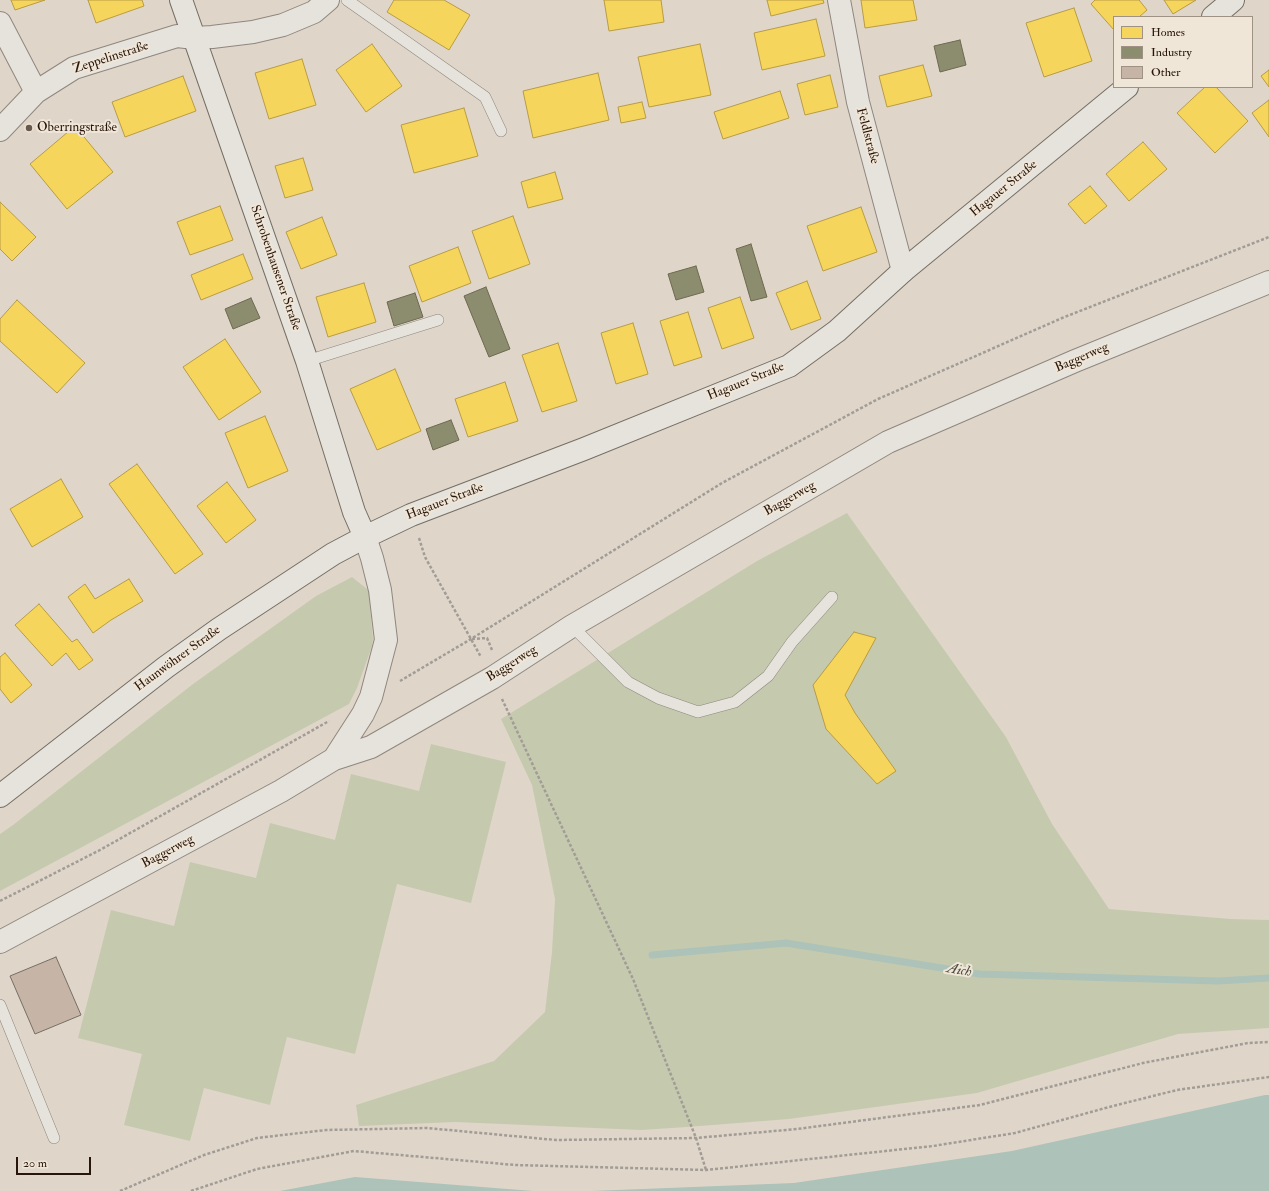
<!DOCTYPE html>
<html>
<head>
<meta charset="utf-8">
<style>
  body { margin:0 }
  #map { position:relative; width:1269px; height:1191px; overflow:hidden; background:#dfd6c9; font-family:"IM FELL Double Pica",serif }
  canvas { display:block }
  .legend { position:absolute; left:1113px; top:16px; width:140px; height:72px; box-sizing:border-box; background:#efe6d7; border:1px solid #9f9285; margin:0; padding:5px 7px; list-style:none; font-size:12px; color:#28150b }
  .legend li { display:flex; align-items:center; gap:8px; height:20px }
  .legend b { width:20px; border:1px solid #9f9285 }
  .scale { position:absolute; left:16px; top:1157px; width:75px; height:18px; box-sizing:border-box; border:2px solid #28150b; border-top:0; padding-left:5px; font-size:12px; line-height:14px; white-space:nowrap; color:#28150b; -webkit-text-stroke:3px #efe6d7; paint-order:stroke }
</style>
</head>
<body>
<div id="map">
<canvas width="1269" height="1191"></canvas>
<ul class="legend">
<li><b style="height:11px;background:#f6d55c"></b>Homes</li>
<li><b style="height:11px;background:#8c8c6e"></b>Industry</li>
<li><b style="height:11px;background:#c6b4a7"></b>Other</li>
</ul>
<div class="scale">20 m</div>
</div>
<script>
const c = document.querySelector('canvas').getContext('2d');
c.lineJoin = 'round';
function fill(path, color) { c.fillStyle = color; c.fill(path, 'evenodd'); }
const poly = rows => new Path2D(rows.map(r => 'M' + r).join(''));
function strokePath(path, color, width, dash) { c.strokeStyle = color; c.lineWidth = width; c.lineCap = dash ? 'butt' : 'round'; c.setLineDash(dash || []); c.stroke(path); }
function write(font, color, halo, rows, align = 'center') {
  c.font = font + ' "IM FELL Double Pica",serif'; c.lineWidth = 4; c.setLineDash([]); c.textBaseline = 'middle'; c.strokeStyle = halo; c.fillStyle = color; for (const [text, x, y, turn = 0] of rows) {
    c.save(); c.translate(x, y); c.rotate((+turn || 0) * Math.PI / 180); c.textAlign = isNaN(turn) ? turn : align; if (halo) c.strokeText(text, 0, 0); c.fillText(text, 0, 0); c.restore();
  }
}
const green = poly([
  [847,513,1006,737,1052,824,1109,909,1231,919,1269,920,1269,1028,1178,1034,977,1093,789,1119,687,1127,641,1130,455,1122,359,1126,356,1105,494,1061,545,1012,552,952,555,899,532,785,501,719,757,561],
  [352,577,372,593,369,595,373,639,372,646,357,688,349,704,0,891,0,834,13,825,193,684,316,596],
  [431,744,506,762,471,903,397,884,355,1054,287,1037,270,1105,204,1088,190,1141,124,1125,142,1054,78,1038,111,910,174,926,190,862,256,878,270,823,335,840,351,774,419,791]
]);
const water = poly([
  [1265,1095,1269,1095,1269,1191,592,1191,794,1183,1012,1151],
  [355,1177,533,1191,280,1191]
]);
const homes = poly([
  [11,0,45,0,15,10,11,0],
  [88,0,142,0,144,6,96,23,88,0],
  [394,0,444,0,470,15,449,50,387,12,394,0],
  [604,0,661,0,664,22,609,31,604,0],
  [767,0,823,0,824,3,771,16,767,0],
  [861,0,913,0,917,20,865,28,861,0],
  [1095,0,1139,0,1147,10,1139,17,1114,17,1114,30,1091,4,1095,0],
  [1164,0,1196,0,1173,14,1164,0],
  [1074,8,1092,61,1044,77,1026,23,1074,8],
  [816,19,825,56,762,70,754,33,816,19],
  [372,44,402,86,366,112,336,70,372,44],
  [700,44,711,95,649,107,638,57,700,44],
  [302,59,316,105,269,119,255,73,302,59],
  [923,65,932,96,887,107,879,76,923,65],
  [1269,70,1269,87,1261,76,1269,70],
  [598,73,609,120,533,138,523,91,598,73],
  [830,75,838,107,805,115,797,84,830,75],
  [183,76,196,111,125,137,112,102,183,76],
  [1205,87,1216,87,1248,121,1215,153,1177,113,1205,87],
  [780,91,789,118,723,139,714,112,780,91],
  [1269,100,1269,137,1252,113,1269,100],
  [642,102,646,118,621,123,618,107,642,102],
  [464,108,478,156,414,173,401,125,464,108],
  [75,126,113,172,67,209,30,164,75,126],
  [1143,142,1167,169,1129,201,1106,174,1143,142],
  [303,158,313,190,285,198,275,166,303,158],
  [555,172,563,199,528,208,521,182,555,172],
  [1090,186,1107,206,1085,224,1068,204,1090,186],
  [0,202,36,237,12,261,0,249,0,202],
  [220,206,233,240,190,255,177,222,220,206],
  [861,207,877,252,823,271,807,226,861,207],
  [513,216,530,264,489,279,472,231,513,216],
  [322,217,337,255,301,269,286,232,322,217],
  [458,247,471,283,422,302,409,266,458,247],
  [243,254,253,279,201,300,191,275,243,254],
  [807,281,821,319,791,330,776,293,807,281],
  [364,283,376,322,328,337,316,297,364,283],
  [740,297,754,338,722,349,708,308,740,297],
  [17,300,85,363,57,393,0,341,0,319,17,300],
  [688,312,702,357,674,366,660,321,688,312],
  [633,323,648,374,616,384,601,333,633,323],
  [225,339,261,392,219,420,183,367,225,339],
  [558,343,577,401,542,412,522,355,558,343],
  [395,369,421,431,377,450,350,389,395,369],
  [505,382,518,421,468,437,455,399,505,382],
  [265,416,288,471,248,488,225,433,265,416],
  [137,464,203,554,175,574,109,484,137,464],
  [61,479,83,517,32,547,10,509,61,479],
  [227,482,256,520,226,543,197,506,227,482],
  [129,579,143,601,111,620,93,633,68,597,85,584,95,599,129,579],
  [39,604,72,642,77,639,93,660,79,670,66,653,52,666,15,625,39,604],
  [854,632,876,638,845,695,855,713,896,771,877,784,826,729,813,685,854,632],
  [5,653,32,685,11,703,0,689,0,657,5,653]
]);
const industry = poly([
  [960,40,966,65,940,72,934,46,960,40],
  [751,244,767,297,751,301,736,249,751,244],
  [696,266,704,292,676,300,668,274,696,266],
  [486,287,510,349,489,357,464,296,486,287],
  [415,293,423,317,394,326,387,302,415,293],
  [251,298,260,318,233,329,225,309,251,298],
  [451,420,459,440,433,450,426,429,451,420]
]);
const stream = poly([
  [652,955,786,943,979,974,1218,981,1269,978]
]);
const building = poly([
  [56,957,81,1015,35,1034,10,976,56,957]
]);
const path = poly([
  [419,538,425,557,481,657],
  [472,639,487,638,492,650],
  [400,681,471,639,722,483,878,399,1062,318,1269,237],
  [502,699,633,979,696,1138,706,1170],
  [0,901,100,850,329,721],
  [120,1191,204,1155,257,1138,326,1130,427,1128,556,1140,696,1138,797,1129,980,1105,1143,1063,1248,1043,1269,1042],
  [191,1191,257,1169,354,1151,515,1165,706,1170,933,1146,1015,1133,1109,1107,1177,1090,1269,1077]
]);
const lane = poly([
  [347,0,485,97,501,131],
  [307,361,438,320],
  [572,626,628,682,658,698,698,712,735,702,768,676,792,642,832,597],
  [0,1005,54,1138]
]);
const street = poly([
  [839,0,858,102,903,271],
  [0,23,36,92],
  [0,130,36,92,74,68,177,36,195,38,212,37,253,32,283,25,314,12,328,0],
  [334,759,371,747,492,678,572,626,888,442,1075,361,1269,282],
  [0,942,281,791,334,759,363,714,371,697,386,640,380,590,372,558,365,537]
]);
const secondary = poly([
  [181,0,307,361,354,512,365,537],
  [1213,17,1233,0],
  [0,796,166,667,219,629,333,554,365,537,411,515,584,449,789,366,837,331,903,271,1127,87]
]);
const markers = [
  [29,128,4,"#68594e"]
];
const streetNames = [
  ["Zeppelinstraße",111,58,-18],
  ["Feldlstraße",867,136,75],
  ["Hagauer Straße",1004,189,-39],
  ["Schrobenhausener Straße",275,268,71],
  ["Baggerweg",1082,358,-23],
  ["Hagauer Straße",746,382,-22],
  ["Baggerweg",790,499,-30],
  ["Hagauer Straße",445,502,-21],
  ["Haunwöhrer Straße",178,659,-36],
  ["Baggerweg",512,664,-32],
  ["Baggerweg",168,852,-28]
];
const poiNames = [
  ["Oberringstraße",37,128]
];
const waterNames = [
  ["Aich",959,971,9]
];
fill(green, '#c5caae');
fill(water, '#adc2b8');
fill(homes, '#f6d55c');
strokePath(homes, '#b89b44', 1);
fill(industry, '#8c8c6e');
strokePath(industry, '#6e6850', 1);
strokePath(stream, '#adc2b8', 7);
fill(building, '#c6b4a7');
strokePath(building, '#756e65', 1);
strokePath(lane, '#8f877f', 12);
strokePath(street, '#8f877f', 24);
strokePath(secondary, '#756e65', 24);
strokePath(path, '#a29c96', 2.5, [3, 2]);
strokePath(lane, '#e6e2dc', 11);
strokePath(street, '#e6e2dc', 22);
strokePath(secondary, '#e6e2dc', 22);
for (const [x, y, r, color] of markers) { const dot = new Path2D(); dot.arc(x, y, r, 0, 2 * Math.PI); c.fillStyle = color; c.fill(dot); strokePath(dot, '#efe6d7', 1.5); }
write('13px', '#28150b', '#efe6d7', streetNames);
write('13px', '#28150b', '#efe6d7', poiNames, 'left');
write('italic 14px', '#4f4f45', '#efe6d7', waterNames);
</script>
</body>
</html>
